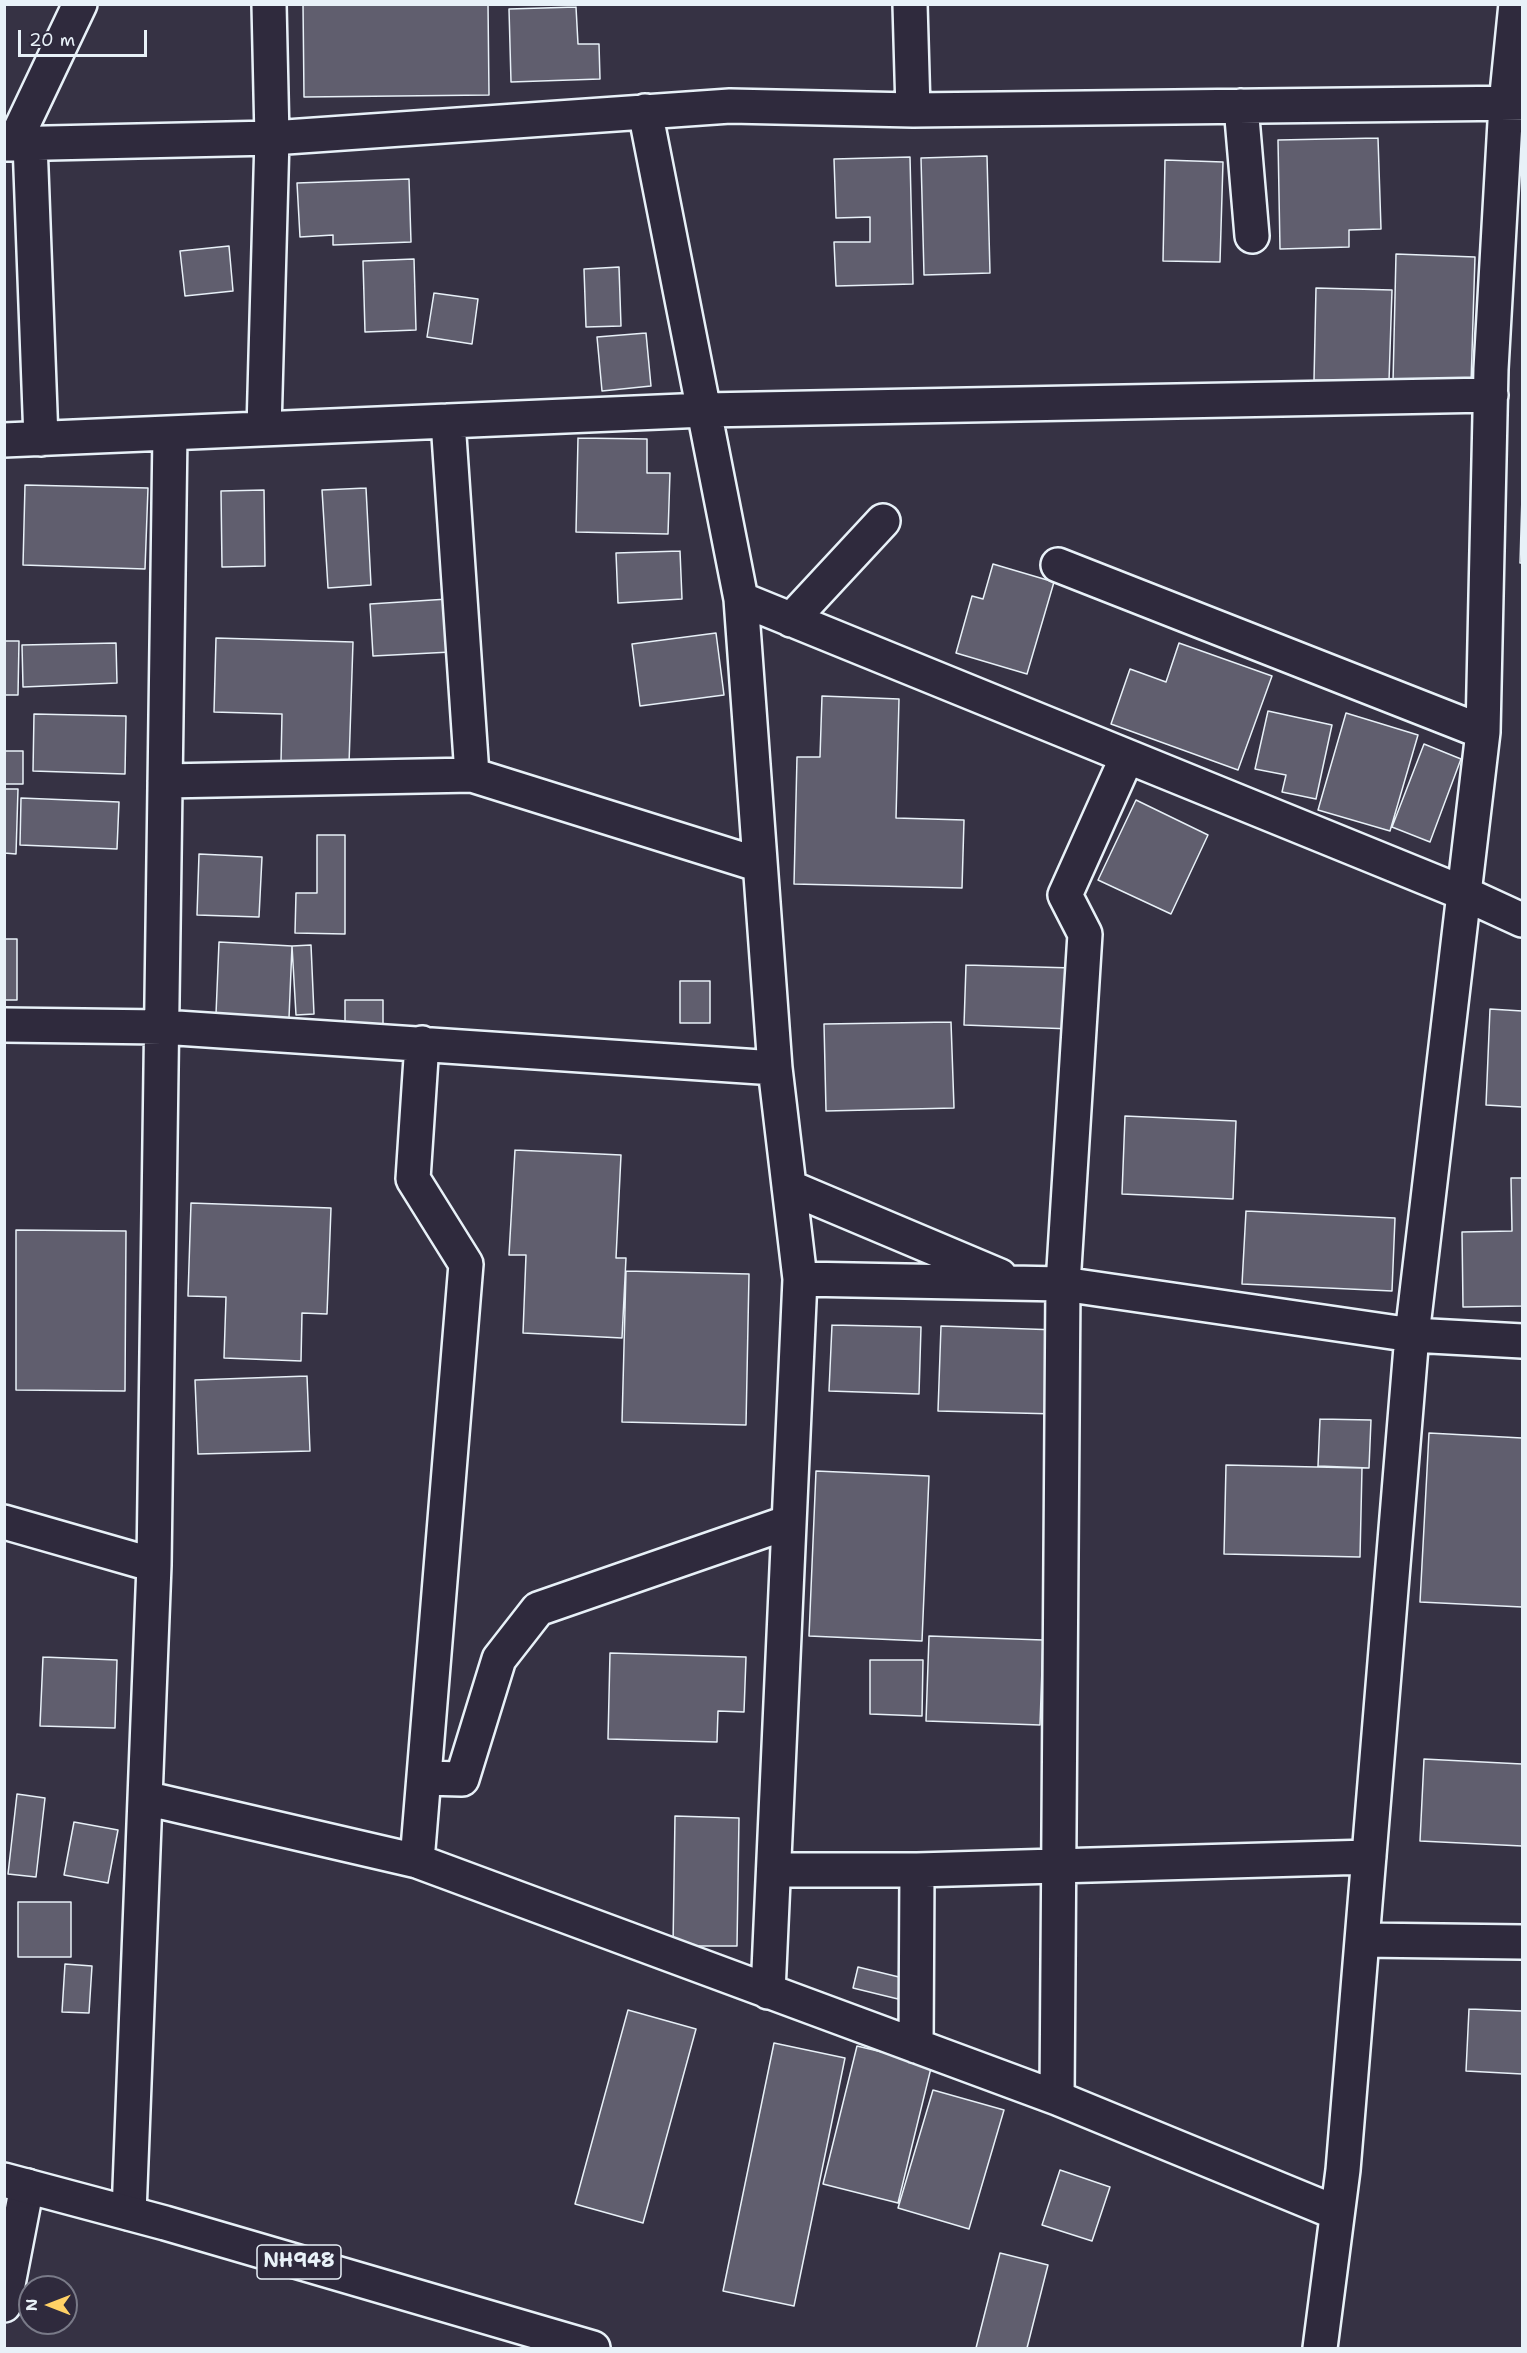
<!DOCTYPE html>
<html>
<head>
<meta charset="utf-8">
<style>
  body { margin:0 }
  #map { position:relative; width:1527px; height:2353px; overflow:hidden; background:#363244; font-family:"Shantell Sans",sans-serif }
  canvas { display:block }
  .frame { position:absolute; inset:0; border:6px solid #e8f1f8; pointer-events:none }
  .north { position:absolute; left:18px; top:2275px; width:60px; height:60px; box-sizing:border-box; background:#2f2a3d; border:2px solid #797a88; border-radius:50%; rotate:270deg; font-size:16px; font-weight:700; line-height:24px; text-align:center; color:#e8f1f8 }
  .north::after { content:''; display:block; margin:auto; width:21px; height:27px; background:#ffd166; clip-path:polygon(50% 0,100% 100%,50% 72%,0 100%) }
  .scale { position:absolute; left:18px; top:30px; width:129px; height:27px; box-sizing:border-box; border:3px solid #e8f1f8; border-top:0; padding-left:8px; font-size:18px; line-height:21px; white-space:nowrap; color:#e8f1f8; -webkit-text-stroke:4px #2f2a3d; paint-order:stroke }
</style>
</head>
<body>
<div id="map">
<canvas width="1527" height="2353"></canvas>
<div class="frame"></div>
<div class="north">N</div>
<div class="scale">20 m</div>
</div>
<script>
const c = document.querySelector('canvas').getContext('2d');
c.lineJoin = 'round';
function fill(path, color) { c.fillStyle = color; c.fill(path, 'evenodd'); }
const poly = rows => new Path2D(rows.map(r => 'M' + r).join(''));
function strokePath(path, color, width, dash) { c.strokeStyle = color; c.lineWidth = width; c.lineCap = dash ? 'butt' : 'round'; c.setLineDash(dash || []); c.stroke(path); }
function write(font, color, halo, rows, align = 'center') {
  c.font = font + ' "Shantell Sans",sans-serif'; c.lineWidth = 4.5; c.setLineDash([]); c.textBaseline = 'middle'; c.strokeStyle = halo; c.fillStyle = color; for (const [text, x, y, turn = 0] of rows) {
    c.save(); c.translate(x, y); c.rotate((+turn || 0) * Math.PI / 180); c.textAlign = isNaN(turn) ? turn : align; if (halo) c.strokeText(text, 0, 0); c.fillText(text, 0, 0); c.restore();
  }
}
const building = poly([
  [303,4,488,4,489,95,304,97,303,4],
  [576,7,578,44,599,44,600,79,511,82,509,9,576,7],
  [1378,138,1381,229,1349,230,1349,247,1280,249,1278,140,1378,138],
  [987,156,990,273,924,275,921,158,987,156],
  [910,157,913,284,836,286,834,242,870,242,870,217,836,218,834,159,910,157],
  [1165,160,1223,162,1220,262,1163,261,1165,160],
  [409,179,411,242,333,245,333,235,300,237,297,183,409,179],
  [229,246,233,291,185,296,180,251,229,246],
  [1396,254,1475,257,1471,384,1393,382,1396,254],
  [414,259,416,330,365,332,363,261,414,259],
  [619,267,621,326,586,327,584,269,619,267],
  [1316,288,1392,290,1389,381,1314,380,1316,288],
  [434,293,478,299,472,344,427,337,434,293],
  [646,333,651,386,602,391,597,337,646,333],
  [578,438,647,439,647,473,670,473,668,534,576,532,578,438],
  [25,485,148,488,145,569,23,565,25,485],
  [366,488,371,585,328,588,322,490,366,488],
  [264,490,265,566,222,567,221,491,264,490],
  [1522,496,1522,563,1520,563,1522,496],
  [680,551,682,599,618,603,616,553,680,551],
  [993,564,1054,582,1027,674,956,653,972,596,983,599,993,564],
  [448,599,451,652,373,656,370,604,448,599],
  [716,633,724,695,640,706,632,644,716,633],
  [216,638,353,642,349,764,281,762,282,714,214,712,216,638],
  [4,641,19,641,18,695,4,695,4,641],
  [116,643,117,683,23,687,22,645,116,643],
  [1179,643,1272,676,1238,770,1111,724,1130,669,1166,682,1179,643],
  [822,696,899,699,896,818,964,820,962,888,794,884,797,757,820,757,822,696],
  [1268,711,1332,725,1316,799,1282,792,1286,775,1255,769,1268,711],
  [1346,713,1418,735,1390,831,1318,810,1346,713],
  [34,714,126,716,125,774,33,771,34,714],
  [1424,744,1461,759,1430,842,1392,827,1424,744],
  [4,751,23,751,23,784,4,784,4,751],
  [4,789,18,789,16,854,4,853,4,789],
  [21,798,119,802,117,849,20,845,21,798],
  [1136,800,1208,835,1171,914,1098,880,1136,800],
  [317,835,345,835,345,934,295,933,296,893,317,893,317,835],
  [199,854,262,857,259,917,197,915,199,854],
  [4,939,17,939,17,1000,4,1000,4,939],
  [219,942,292,946,289,1018,216,1014,219,942],
  [311,945,314,1014,296,1015,292,946,311,945],
  [966,965,1073,968,1072,1029,964,1025,966,965],
  [680,981,710,981,710,1023,680,1023,680,981],
  [345,1000,383,1000,383,1029,345,1028,345,1000],
  [1490,1009,1522,1011,1522,1107,1486,1105,1490,1009],
  [951,1022,954,1108,826,1111,824,1024,951,1022],
  [1125,1116,1236,1121,1233,1199,1122,1194,1125,1116],
  [515,1150,621,1155,616,1258,626,1258,622,1338,523,1333,526,1255,509,1255,515,1150],
  [1511,1178,1522,1178,1522,1306,1463,1307,1462,1232,1512,1231,1511,1178],
  [191,1203,331,1208,327,1314,302,1313,301,1361,224,1358,226,1297,188,1296,191,1203],
  [1246,1211,1395,1218,1392,1291,1242,1284,1246,1211],
  [16,1230,126,1231,125,1391,16,1390,16,1230],
  [626,1271,749,1274,746,1425,622,1422,626,1271],
  [832,1325,921,1327,919,1394,829,1391,832,1325],
  [941,1326,1058,1330,1056,1414,938,1411,941,1326],
  [307,1376,310,1451,198,1454,195,1380,307,1376],
  [1320,1419,1371,1420,1369,1468,1318,1466,1320,1419],
  [1429,1433,1522,1438,1522,1607,1420,1602,1429,1433],
  [1226,1465,1362,1468,1360,1557,1224,1554,1226,1465],
  [816,1471,929,1476,922,1641,809,1636,816,1471],
  [929,1636,1043,1640,1040,1725,926,1721,929,1636],
  [610,1653,746,1657,744,1712,718,1711,717,1742,608,1739,610,1653],
  [43,1657,117,1660,115,1728,40,1726,43,1657],
  [870,1660,923,1660,922,1716,870,1714,870,1660],
  [1424,1759,1522,1764,1522,1846,1420,1841,1424,1759],
  [17,1794,45,1798,36,1877,8,1874,17,1794],
  [675,1816,739,1818,737,1946,673,1946,675,1816],
  [74,1822,118,1830,108,1883,64,1875,74,1822],
  [18,1902,71,1902,71,1957,18,1957,18,1902],
  [65,1964,92,1966,89,2013,62,2012,65,1964],
  [858,1967,903,1978,898,1999,853,1988,858,1967],
  [1469,2009,1522,2011,1522,2074,1466,2071,1469,2009],
  [628,2010,696,2029,643,2223,575,2204,628,2010],
  [774,2043,845,2058,794,2306,723,2291,774,2043],
  [857,2046,932,2064,898,2203,823,2184,857,2046],
  [933,2090,1004,2110,969,2229,898,2208,933,2090],
  [1060,2170,1110,2187,1092,2241,1042,2225,1060,2170],
  [1000,2253,1048,2265,1027,2348,976,2348,1000,2253]
]);
const minor = poly([
  [910,4,913,110],
  [1241,106,1252,236],
  [645,111,741,599,775,1068,800,1279,768,1992],
  [14,143,80,4],
  [30,143,41,439],
  [4,144,272,138,730,106,913,110,1522,103],
  [448,421,472,775],
  [264,429,272,138,269,4],
  [4,440,705,410,1491,395],
  [1058,565,1483,732],
  [741,599,1463,893,1522,920],
  [791,620,883,521],
  [165,781,472,775,760,865],
  [4,1025,162,1027,775,1068],
  [789,1187,1000,1276],
  [800,1279,1063,1284,1412,1335,1522,1341],
  [4,1522,154,1565],
  [424,1778,462,1779,499,1659,538,1609,789,1522],
  [145,1798,417,1861,1057,2098,1337,2213],
  [417,1861,466,1264,413,1179,422,1043],
  [774,1870,917,1870,1369,1857],
  [1362,1940,1522,1942],
  [916,2046,917,1870],
  [1057,2098,1063,1284,1085,934,1065,895,1127,757],
  [129,2213,154,1565,170,433],
  [4,2305,27,2186],
  [1320,2348,1343,2170,1412,1335,1483,732,1491,369,1506,104,1516,4]
]);
const trunk = poly([
  [4,2180,165,2223,593,2348]
]);
const shields = [
  [299,2262,84]
];
const shieldNames = [
  ["NH948",299,2262]
];
fill(building, '#605e6e');
strokePath(building, '#e8f1f8', 1.5);
strokePath(minor, '#e8f1f8', 38);
strokePath(trunk, '#e8f1f8', 38);
strokePath(minor, '#2f2a3d', 33);
strokePath(trunk, '#2f2a3d', 33);
for (const [x, y, w] of shields) { const box = new Path2D(); box.roundRect(x - w / 2, y - 17, w, 34, 4.5); c.fillStyle = '#2f2a3d'; c.fill(box); strokePath(box, '#e8f1f8', 1.5); }
write('bold 20px', '#e8f1f8', null, shieldNames);
</script>
</body>
</html>
